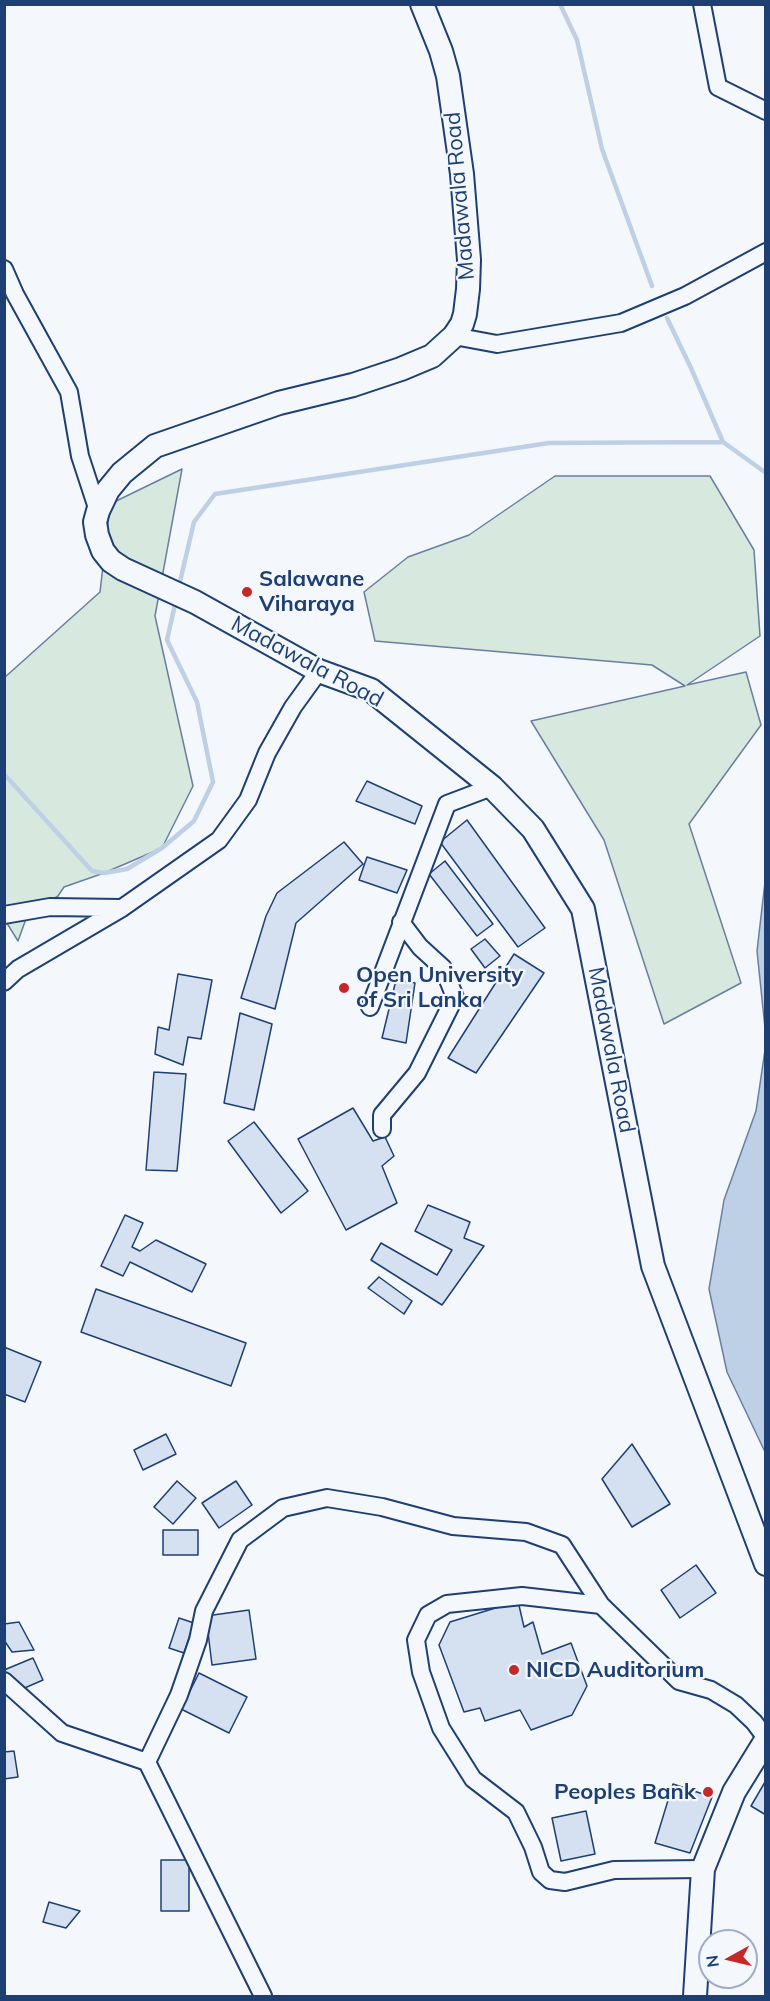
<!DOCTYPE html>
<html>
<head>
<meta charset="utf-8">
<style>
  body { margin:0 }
  #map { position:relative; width:770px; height:2001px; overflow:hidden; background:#f4f7fb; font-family:Mulish,sans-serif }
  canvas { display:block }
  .frame { position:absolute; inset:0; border:6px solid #1d3f73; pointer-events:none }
  .north { position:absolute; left:698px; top:1929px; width:60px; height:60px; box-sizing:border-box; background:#f4f7fb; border:2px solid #9eadc5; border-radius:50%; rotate:262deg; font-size:16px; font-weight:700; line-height:24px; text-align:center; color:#1d3f73 }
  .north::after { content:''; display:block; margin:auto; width:21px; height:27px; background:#c62828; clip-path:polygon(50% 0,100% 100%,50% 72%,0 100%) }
</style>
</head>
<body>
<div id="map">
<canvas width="770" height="2001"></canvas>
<div class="frame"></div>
<div class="north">N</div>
</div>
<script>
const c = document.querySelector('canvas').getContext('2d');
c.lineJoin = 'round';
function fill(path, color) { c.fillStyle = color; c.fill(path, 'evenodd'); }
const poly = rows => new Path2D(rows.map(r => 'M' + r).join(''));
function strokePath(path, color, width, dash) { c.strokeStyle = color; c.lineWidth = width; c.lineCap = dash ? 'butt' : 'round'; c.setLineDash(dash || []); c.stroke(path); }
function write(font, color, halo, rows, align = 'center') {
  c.font = font + ' Mulish,sans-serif'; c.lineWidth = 4.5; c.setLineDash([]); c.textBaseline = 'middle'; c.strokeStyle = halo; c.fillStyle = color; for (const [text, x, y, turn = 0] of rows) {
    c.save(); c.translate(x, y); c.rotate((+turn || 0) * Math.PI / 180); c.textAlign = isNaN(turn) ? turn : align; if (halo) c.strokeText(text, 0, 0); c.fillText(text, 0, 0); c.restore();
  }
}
const green = poly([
  [182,469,155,616,193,786,162,848,104,873,64,887,58,896,27,916,18,941,5,920,4,678,100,592,110,504,182,469],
  [555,476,710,476,754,550,760,636,687,685,746,672,761,725,689,824,741,983,664,1024,604,840,531,721,685,686,652,665,375,641,364,592,408,557,469,535,555,476]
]);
const water = poly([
  [765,882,765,1028,757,951,765,882],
  [765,1050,765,1452,727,1372,709,1289,724,1200,756,1111,765,1050]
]);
const stream = poly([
  [560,4,577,40,602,149,652,286],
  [667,318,691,368,723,442],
  [179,586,194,522,215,494,549,443,723,442,766,473],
  [4,774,92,871,104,873,127,869,162,848,194,821,213,782,197,702,167,640,176,600]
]);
const building = poly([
  [367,781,422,806,415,824,356,801,367,781],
  [467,820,545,928,518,947,440,842,467,820],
  [344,842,363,864,296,923,275,1009,241,998,266,916,277,893,344,842],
  [367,857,407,870,397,893,359,880,367,857],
  [445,861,493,924,477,936,429,874,445,861],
  [485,939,500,956,485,968,471,949,485,939],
  [514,954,544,973,476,1073,448,1058,514,954],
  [178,974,212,980,201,1039,188,1037,183,1065,155,1054,158,1027,169,1030,178,974],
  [396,980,415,983,406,1043,382,1038,396,980],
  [240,1013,272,1024,254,1110,224,1103,240,1013],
  [154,1072,186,1074,177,1171,146,1170,154,1072],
  [353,1108,373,1141,385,1137,394,1156,382,1166,397,1203,346,1230,298,1139,353,1108],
  [254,1122,308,1191,281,1213,228,1141,254,1122],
  [428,1205,470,1222,464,1238,484,1246,442,1305,371,1260,381,1243,437,1275,452,1250,415,1231,428,1205],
  [125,1215,143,1223,132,1247,140,1251,156,1240,206,1264,192,1292,130,1262,123,1276,101,1266,125,1215],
  [379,1277,412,1301,404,1314,368,1288,379,1277],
  [96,1289,246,1343,231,1386,81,1332,96,1289],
  [4,1347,41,1362,25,1402,4,1394,4,1347],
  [166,1434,176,1454,143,1470,134,1450,166,1434],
  [632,1444,670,1504,632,1527,602,1479,632,1444],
  [177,1481,196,1498,173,1524,154,1507,177,1481],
  [236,1481,252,1505,219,1528,202,1503,236,1481],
  [163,1530,198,1530,198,1555,163,1555,163,1530],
  [696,1565,716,1593,680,1618,661,1590,696,1565],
  [518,1601,524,1627,533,1622,542,1654,571,1643,587,1686,572,1715,531,1730,520,1710,485,1721,480,1708,464,1712,439,1645,450,1622,518,1601],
  [249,1610,256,1659,212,1665,206,1616,249,1610],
  [179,1618,194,1623,184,1653,169,1648,179,1618],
  [19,1622,34,1650,12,1652,4,1640,4,1624,19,1622],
  [33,1658,43,1680,20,1690,4,1670,33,1658],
  [199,1673,247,1697,229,1733,181,1709,199,1673],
  [14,1751,18,1777,4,1779,4,1752,14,1751],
  [765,1782,766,1783,766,1815,751,1806,765,1782],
  [673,1784,712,1797,690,1853,655,1843,673,1784],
  [586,1811,595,1854,561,1861,552,1818,586,1811],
  [161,1860,189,1860,189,1911,161,1911,161,1860],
  [49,1902,80,1911,66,1928,43,1922,49,1902]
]);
const minor = poly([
  [702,4,718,87,766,111],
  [4,269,15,294,69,392,80,456,98,511],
  [454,336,497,344,621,323,685,296,766,252],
  [4,915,50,907,121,908],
  [4,982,18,969,122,908,219,840,248,800,267,753,293,707,319,671],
  [370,1007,447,804,492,787],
  [382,1129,382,1115,417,1073,455,997,443,968,420,947,401,922],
  [601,1605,522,1596,447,1604,428,1615,416,1640,421,1672,441,1728,473,1779,516,1812,533,1847,541,1872,550,1880,565,1882,614,1870,703,1869],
  [4,1681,62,1733,147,1762,263,1996],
  [147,1762,179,1695,198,1640,204,1611,240,1540,283,1508,327,1498,382,1507,453,1526,526,1532,562,1545,601,1605,679,1681,711,1690,736,1705,754,1722,766,1738]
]);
const major = poly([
  [422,4,441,51,448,76,462,174,469,260,468,289,465,314,462,324,454,336,432,356,401,369,353,385,279,403,155,446,122,473,108,490,98,511,95,522,97,535,103,551,111,561,123,569,195,602,319,671,371,690,492,787,533,829,583,909,653,1266,766,1564],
  [695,1996,703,1869,734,1792,766,1740]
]);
const markers = [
  [247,592,6,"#c62828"],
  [344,988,6,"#c62828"],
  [514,1670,6,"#c62828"],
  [708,1792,6,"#c62828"]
];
const streetNames = [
  ["Madawala Road",460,196,-95],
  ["Madawala Road",307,662,28],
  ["Madawala Road",611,1050,79]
];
const poiNames = [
  ["Salawane",259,579],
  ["Viharaya",259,604],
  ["Open University",356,975],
  ["of Sri Lanka",356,1000],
  ["NICD Auditorium",526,1670],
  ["Peoples Bank",696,1792,"right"]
];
fill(green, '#d7e8df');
strokePath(green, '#687fa3', 1.5);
fill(water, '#bed0e5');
strokePath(water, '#687fa3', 1.5);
strokePath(stream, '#bed0e5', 4.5);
fill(building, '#d5e0f0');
strokePath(building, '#1d3f73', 1.5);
strokePath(minor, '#1d3f73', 20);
strokePath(major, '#1d3f73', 26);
strokePath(minor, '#f4f7fb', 16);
strokePath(major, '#f4f7fb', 22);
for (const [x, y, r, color] of markers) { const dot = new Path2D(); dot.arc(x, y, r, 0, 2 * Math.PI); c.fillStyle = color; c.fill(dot); strokePath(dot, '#f4f7fb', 2); }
write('22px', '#1d3f73', '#f4f7fb', streetNames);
write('bold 22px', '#1d3f73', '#f4f7fb', poiNames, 'left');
</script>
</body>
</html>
